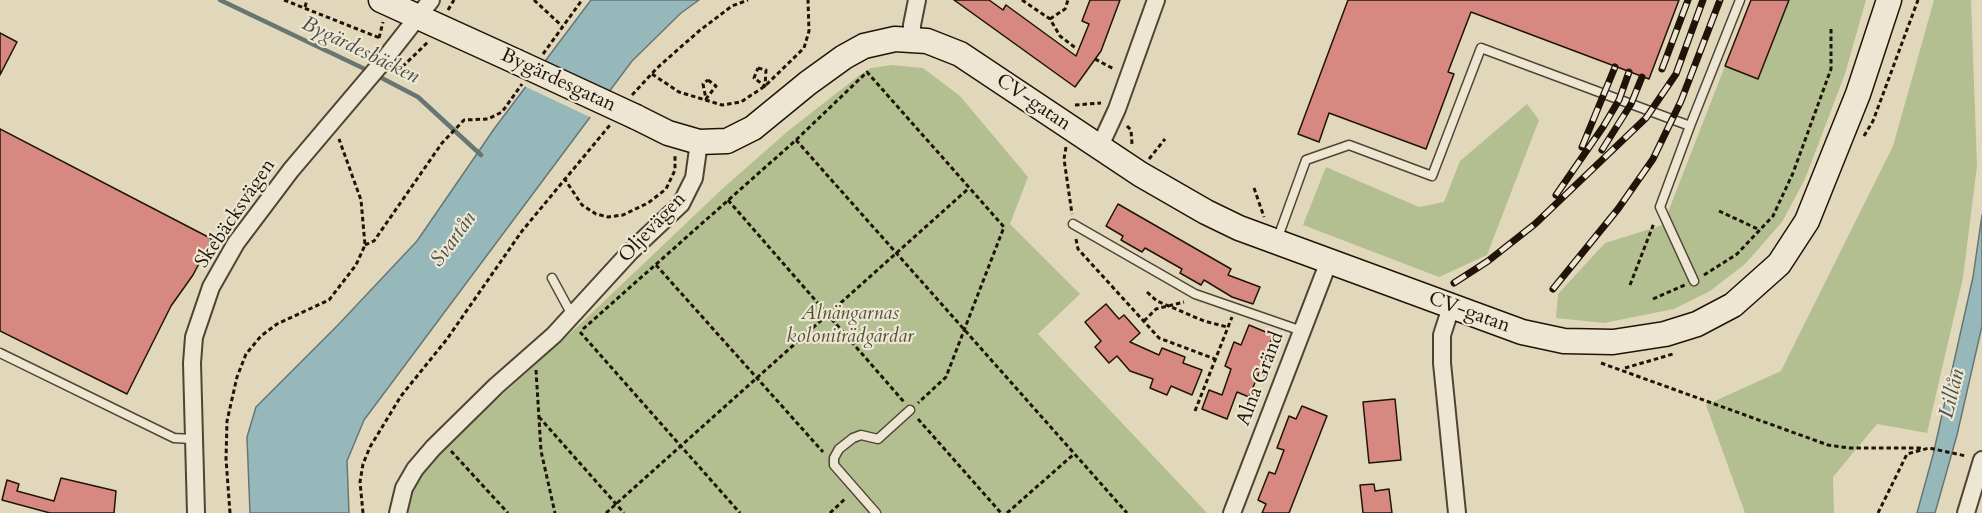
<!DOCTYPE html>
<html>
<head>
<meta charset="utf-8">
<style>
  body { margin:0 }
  canvas { display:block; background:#e1d8bc }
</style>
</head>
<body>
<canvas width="1982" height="513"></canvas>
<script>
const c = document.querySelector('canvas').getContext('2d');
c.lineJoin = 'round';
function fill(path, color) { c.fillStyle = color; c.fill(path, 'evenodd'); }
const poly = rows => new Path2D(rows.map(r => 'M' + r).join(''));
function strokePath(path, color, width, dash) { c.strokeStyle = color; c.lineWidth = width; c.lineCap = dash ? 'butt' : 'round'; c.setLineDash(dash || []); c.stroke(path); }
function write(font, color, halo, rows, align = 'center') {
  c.font = font + ' Cardo,serif'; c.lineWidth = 4.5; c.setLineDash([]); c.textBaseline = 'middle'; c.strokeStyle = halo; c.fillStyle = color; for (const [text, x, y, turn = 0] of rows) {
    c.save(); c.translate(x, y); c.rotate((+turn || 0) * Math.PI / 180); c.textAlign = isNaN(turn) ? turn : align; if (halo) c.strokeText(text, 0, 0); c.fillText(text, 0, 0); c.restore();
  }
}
const green = poly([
  [1789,0,1866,0,1845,74,1805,179,1782,222,1745,264,1710,291,1674,309,1604,323,1556,318,1558,294,1605,243,1663,225,1725,66,1758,79],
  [1934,0,1971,0,1977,166,1963,278,1927,433,1877,424,1833,477,1834,513,1745,513,1706,405,1781,371,1893,146],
  [892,65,923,68,960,96,1028,177,1010,224,1080,294,1038,334,1207,513,405,513,408,499,426,466,450,442,578,326,721,190,788,131,861,74,871,68],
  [1527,104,1539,120,1487,255,1439,277,1303,225,1326,167,1419,207,1444,202,1460,161]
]);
const water = poly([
  [591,0,699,0,681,13,632,61,364,420,347,461,349,513,250,513,247,437,256,407,338,325,417,241,494,129,591,0],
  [1982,215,1982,326,1957,435,1935,513,1917,513,1933,455,1973,277,1982,215]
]);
const pier = poly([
  [542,62,611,94,592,118,524,86]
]);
const stream = poly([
  [220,0,369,71],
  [376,75,418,97,481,155]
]);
const building = poly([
  [954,0,989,0,1003,10,1006,5,1076,56,1089,24,1082,21,1090,0,1120,0,1101,51,1075,87,954,0],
  [1348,0,1679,0,1649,79,1471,12,1448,72,1454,74,1426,149,1329,113,1319,142,1298,134,1348,0],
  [1751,0,1789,0,1758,79,1725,66,1751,0],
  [0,33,17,42,0,75,0,33],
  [0,129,212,239,193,275,171,306,127,394,0,331,0,129],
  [1118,204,1231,269,1228,275,1260,287,1253,304,1232,297,1204,280,1201,285,1180,273,1182,269,1145,248,1142,252,1121,240,1123,236,1106,226,1118,204],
  [1106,304,1119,319,1124,315,1140,333,1130,342,1159,355,1162,348,1185,357,1183,363,1202,370,1192,395,1171,386,1167,395,1150,388,1153,379,1130,371,1117,356,1109,363,1095,347,1101,341,1085,322,1106,304],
  [1249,325,1273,335,1266,355,1274,358,1267,377,1259,373,1249,397,1237,392,1227,419,1202,409,1209,390,1222,395,1231,369,1225,366,1234,342,1241,345,1249,325],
  [1395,399,1401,460,1369,463,1363,402,1395,399],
  [1302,406,1327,416,1289,513,1262,513,1266,504,1258,500,1269,472,1275,474,1284,450,1277,448,1289,416,1296,419,1302,406],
  [61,478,116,491,114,513,50,513,2,500,7,480,19,484,17,491,54,501,61,478],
  [1374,484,1375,491,1389,489,1392,513,1363,513,1360,485,1374,484]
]);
const path = poly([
  [284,0,380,38],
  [534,0,562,26],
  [1022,0,1050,19,1060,36,1077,49],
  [305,7,307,0],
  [448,10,454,0],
  [1050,19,1065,9,1068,0],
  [379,38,383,22],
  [543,54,582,0],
  [1095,59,1114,69],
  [758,68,766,70,765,86,754,78,758,68],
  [397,72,429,41],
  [652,74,679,92,722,105,741,102,765,86,804,48,809,31,808,0],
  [708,80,716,86,706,99,703,84,708,80],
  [632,95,657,68,699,31,732,6,748,0],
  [1075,105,1101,103],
  [1127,126,1131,130,1132,144],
  [1864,136,1873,121,1918,0],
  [796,140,1127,513],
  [1066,147,1064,159,1072,214],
  [1149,159,1165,139],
  [564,178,582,205,596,214,608,217,623,215,648,203,666,189,675,170,675,156],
  [1254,188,1264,217],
  [728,200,904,402],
  [1719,211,1760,230],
  [1076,239,1078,249,1159,338,1215,359],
  [365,245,374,241,442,143,464,120,488,119,502,112,522,84],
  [656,265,823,452],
  [1704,275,1737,254,1773,216,1793,173,1831,69,1831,27],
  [1630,285,1654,223],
  [1147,292,1157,301,1204,321,1227,327],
  [1653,299,1685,285],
  [1144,321,1156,309,1184,302],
  [583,329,796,140,867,72,1004,227,946,377,918,403],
  [580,332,740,513],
  [1601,363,1828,445,1849,448,1921,448],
  [1625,368,1673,354],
  [536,370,541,451,555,513],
  [1195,411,1232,317],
  [539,417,624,513],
  [918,419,1001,513],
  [451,451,508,513],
  [230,513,226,459,227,421,237,377,246,354,261,336,277,324,329,300,356,265,365,245,361,200,339,139],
  [363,513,360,482,363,464,370,447,401,396,447,339,522,231,610,125],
  [606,513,969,188],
  [830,513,846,498],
  [1007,513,1074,454],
  [1878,513,1907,454,1929,448,1966,456]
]);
const lane = poly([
  [1690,126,1660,207,1694,281],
  [1073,224,1195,294,1302,331],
  [1277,240,1306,160,1349,145,1432,176,1481,48,1690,126,1740,0],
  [552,278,572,315],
  [0,353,174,438,192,439],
  [876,513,834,465,834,458,839,449,853,438,861,435,878,439,910,410]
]);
const street = poly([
  [912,39,912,25,917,0],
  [1099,148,1117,109,1156,0],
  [1451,307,1442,335,1442,363,1457,513],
  [196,513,192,363,194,337,211,287,236,243,291,170,380,65,431,0],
  [398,513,404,488,415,469,433,448,496,386,554,335,630,252,681,204,694,178,699,142],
  [1232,513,1329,261],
  [1966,513,1982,460]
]);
const secondary = poly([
  [381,0,515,61],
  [636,117,668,133,699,142,727,141,753,128,808,83,844,57,864,46,895,39,927,41,960,54,1140,174,1206,212,1239,228,1522,332,1564,341,1613,342,1665,334,1697,324,1733,305,1779,264,1807,221,1858,94,1889,0]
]);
const rail = poly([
  [1662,69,1688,0],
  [1582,147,1615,67],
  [1602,150,1631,104,1642,77],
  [1556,195,1603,127,1619,100,1629,72],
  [1454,283,1488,261,1535,224,1646,118,1676,74,1703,0],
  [1553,289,1618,209,1653,159,1681,101,1720,0]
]);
const secondaryBridge = poly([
  [515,61,636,117]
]);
const streetNames = [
  ["Bygärdesgatan",558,81,25],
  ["CV-gatan",1033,103,34],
  ["Skebäcksvägen",236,214,-56],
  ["Oljevägen",653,228,-47],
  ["CV-gatan",1469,313,20],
  ["Alna Gränd",1261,379,-69]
];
const parkNames = [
  ["Alnängarnas",850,314],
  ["koloniträdgårdar",850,337]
];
const waterNames = [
  ["Bygärdesbäcken",360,51,26],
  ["Svartån",454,240,-54],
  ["Lillån",1953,394,-76]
];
fill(green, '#b3bf91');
fill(water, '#97b8ba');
strokePath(water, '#677673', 1.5);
fill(pier, '#e1d8bc');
strokePath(stream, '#677673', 4.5);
fill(building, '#d78981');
strokePath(building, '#201408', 1.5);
strokePath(lane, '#504535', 11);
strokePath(street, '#504535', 20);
strokePath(secondary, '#201408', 27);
strokePath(path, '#201408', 3, [4.5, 3]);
strokePath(lane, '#ece6d3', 8);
strokePath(street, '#ece6d3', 16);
strokePath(secondary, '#ece6d3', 24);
strokePath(rail, '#201408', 7);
strokePath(rail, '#ece6d3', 4.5, [14]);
strokePath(secondaryBridge, '#201408', 27, []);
strokePath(secondaryBridge, '#ece6d3', 24);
write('20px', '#201408', '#ece6d3', streetNames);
write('italic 20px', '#535038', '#ece6d3', parkNames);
write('italic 21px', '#4a4d46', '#ece6d3', waterNames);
</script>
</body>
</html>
